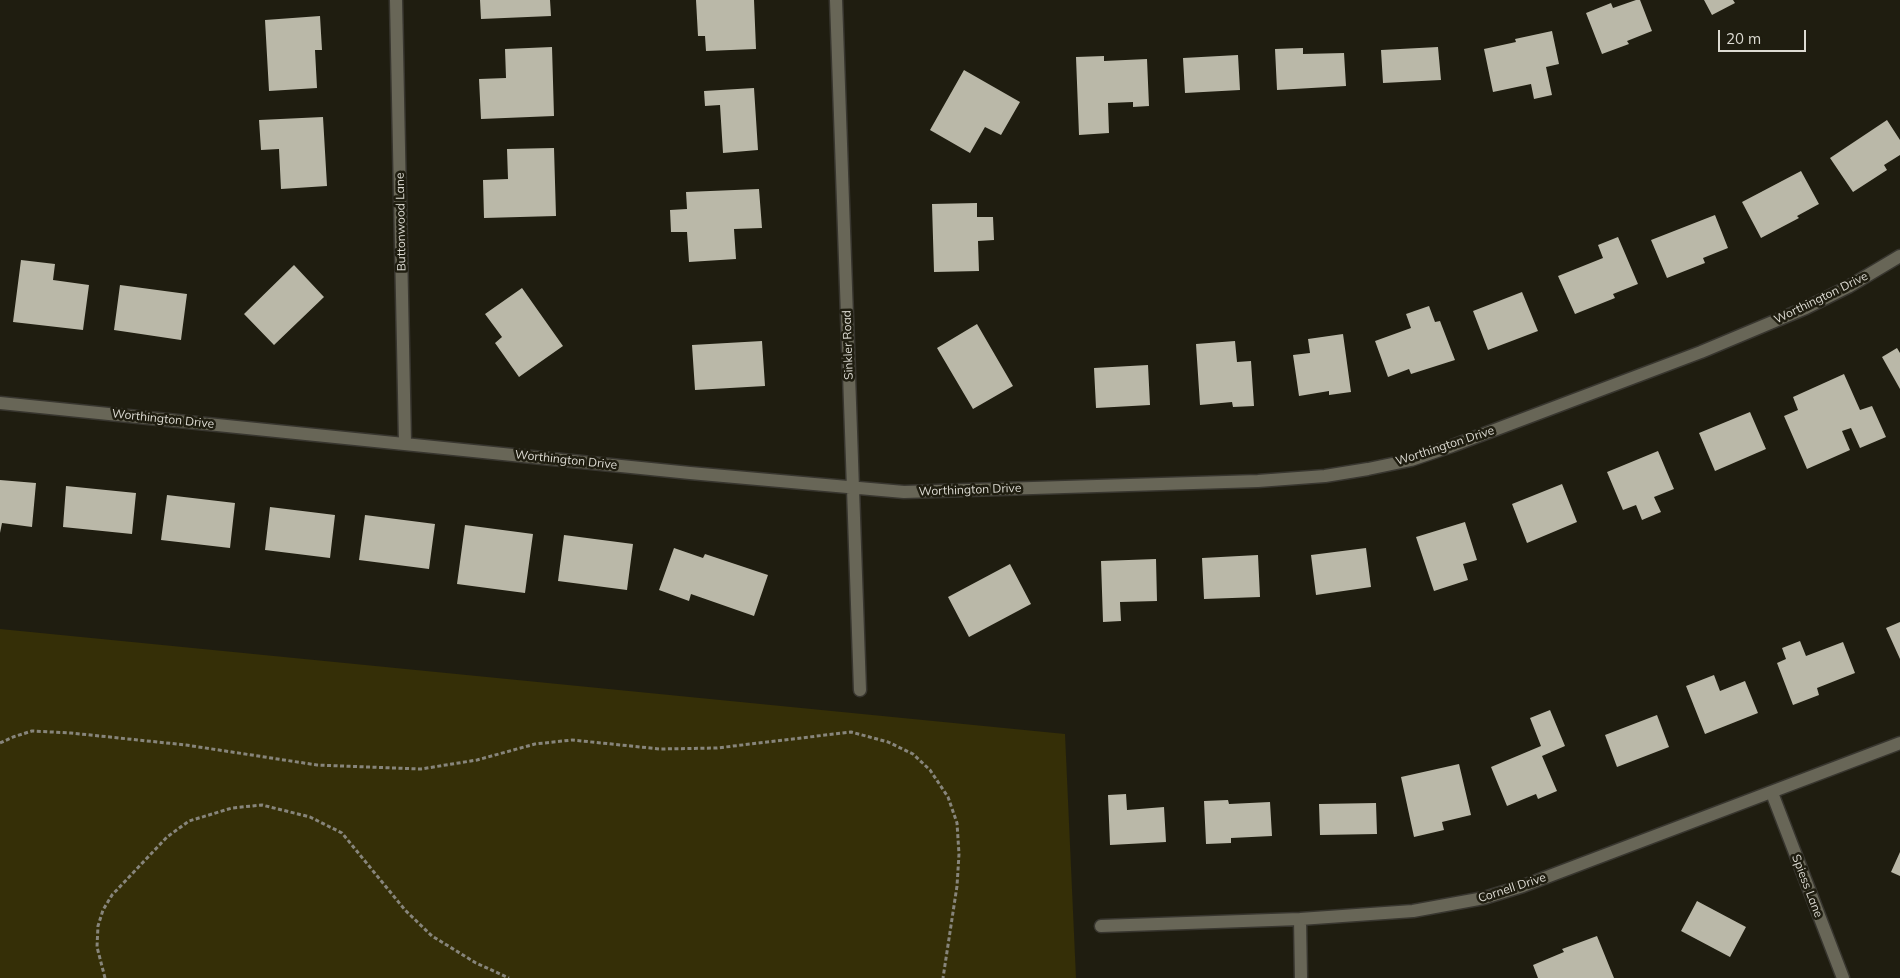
<!DOCTYPE html>
<html>
<head>
<meta charset="utf-8">
<style>
  body { margin:0 }
  #map { position:relative; width:1900px; height:978px; overflow:hidden; background:#1f1d10; font-family:Mulish,sans-serif }
  canvas { display:block }
  .scale { position:absolute; left:1718px; top:30px; width:88px; height:22px; box-sizing:border-box; border:2px solid #dddbd3; border-top:0; padding-left:6px; font-size:15px; line-height:18px; white-space:nowrap; color:#dddbd3; -webkit-text-stroke:4px #1f1d10; paint-order:stroke }
</style>
</head>
<body>
<div id="map">
<canvas width="1900" height="978"></canvas>
<div class="scale">20 m</div>
</div>
<script>
const c = document.querySelector('canvas').getContext('2d');
c.lineJoin = 'round';
function fill(path, color) { c.fillStyle = color; c.fill(path, 'evenodd'); }
const poly = rows => new Path2D(rows.map(r => 'M' + r).join(''));
function strokePath(path, color, width, dash) { c.strokeStyle = color; c.lineWidth = width; c.lineCap = dash ? 'butt' : 'round'; c.setLineDash(dash || []); c.stroke(path); }
function write(font, color, halo, rows, align = 'center') {
  c.font = font + ' Mulish,sans-serif'; c.lineWidth = 5; c.setLineDash([]); c.textBaseline = 'middle'; c.strokeStyle = halo; c.fillStyle = color; for (const [text, x, y, turn = 0] of rows) {
    c.save(); c.translate(x, y); c.rotate((+turn || 0) * Math.PI / 180); c.textAlign = isNaN(turn) ? turn : align; if (halo) c.strokeText(text, 0, 0); c.fillText(text, 0, 0); c.restore();
  }
}
const green = poly([
  [0,629,1065,734,1076,978,0,978]
]);
const building = poly([
  [480,0,550,0,551,16,481,19],
  [696,0,754,0,756,49,706,51,705,36,698,36],
  [1636,0,1640,0,1652,31,1627,41,1629,44,1602,54,1586,13,1611,3,1613,8],
  [1704,0,1733,0,1735,3,1712,15],
  [320,16,322,50,315,50,317,88,269,91,265,20],
  [1552,31,1559,64,1546,67,1552,95,1534,99,1531,84,1493,92,1484,49,1516,42,1515,39],
  [552,47,554,116,481,119,479,79,506,78,505,49],
  [1438,47,1441,80,1383,83,1381,50],
  [1303,48,1303,54,1344,53,1346,86,1277,90,1275,49],
  [1238,55,1240,90,1185,93,1183,58],
  [1104,56,1104,61,1147,59,1149,106,1133,107,1133,102,1108,103,1109,133,1079,135,1076,57],
  [964,70,1020,102,1001,135,985,127,970,153,930,130],
  [754,88,758,150,723,153,720,105,705,106,704,91],
  [323,117,327,186,281,189,279,149,261,150,259,120],
  [1887,120,1900,140,1900,155,1884,165,1887,170,1853,192,1830,158],
  [554,148,556,216,484,218,483,180,508,179,507,149],
  [1801,171,1819,204,1797,216,1799,218,1761,238,1742,202],
  [759,189,762,228,734,229,736,259,689,262,687,232,671,232,670,210,687,209,686,192],
  [977,203,977,217,993,217,994,240,978,241,979,271,934,272,932,204],
  [1715,215,1728,248,1703,258,1705,263,1667,278,1651,240],
  [1618,237,1638,284,1613,294,1615,298,1575,314,1558,276,1603,258,1598,245],
  [21,260,55,264,53,280,89,285,83,330,13,322],
  [294,265,324,297,274,345,244,314],
  [120,285,187,294,181,340,114,330],
  [522,288,563,346,519,377,495,343,502,337,485,314],
  [1522,292,1538,331,1488,350,1473,311],
  [1429,306,1435,322,1440,321,1455,360,1411,374,1409,369,1388,377,1375,341,1411,328,1406,314],
  [977,324,1013,386,973,409,937,348],
  [1343,334,1351,392,1329,395,1329,391,1299,396,1293,355,1310,353,1308,339],
  [762,341,765,386,695,390,692,345],
  [1235,341,1237,362,1251,361,1254,406,1233,407,1232,402,1200,405,1196,344],
  [1897,348,1900,353,1900,389,1882,357],
  [1148,365,1150,405,1096,408,1094,368],
  [1844,374,1860,410,1872,406,1886,437,1860,448,1851,428,1842,431,1850,450,1807,469,1784,416,1798,410,1793,397],
  [1750,412,1766,449,1715,471,1699,433],
  [1658,451,1674,489,1654,497,1661,512,1642,520,1636,505,1623,510,1607,472],
  [0,480,36,483,32,527,2,523,0,533],
  [1562,484,1577,522,1527,543,1512,504],
  [66,486,136,493,132,534,63,527],
  [167,495,235,503,230,548,161,540],
  [270,507,335,515,330,558,265,550],
  [365,515,435,524,429,569,359,560],
  [1465,522,1477,560,1463,564,1468,580,1434,591,1416,537],
  [465,525,533,534,525,593,457,584],
  [564,535,633,544,627,590,558,581],
  [674,548,703,558,705,554,768,575,754,616,691,594,689,601,659,590],
  [1366,548,1371,587,1316,595,1311,555],
  [1258,555,1260,597,1204,599,1202,558],
  [1156,559,1157,601,1120,602,1121,621,1103,622,1101,561],
  [1010,564,1031,604,969,637,948,597],
  [1900,622,1900,659,1886,628],
  [1800,641,1806,656,1843,642,1855,673,1817,688,1819,695,1793,705,1777,663,1786,659,1782,648],
  [1714,675,1720,691,1745,681,1758,713,1705,734,1686,686],
  [1550,710,1565,746,1542,756,1557,791,1538,799,1536,794,1507,806,1491,767,1541,746,1530,718],
  [1657,715,1669,747,1617,767,1605,735],
  [1459,764,1471,815,1442,822,1444,830,1414,837,1401,777],
  [1126,794,1127,810,1164,807,1166,842,1110,845,1108,795],
  [1228,800,1229,804,1270,802,1272,836,1231,838,1231,843,1206,844,1204,801],
  [1376,803,1377,834,1320,835,1319,804],
  [1900,852,1900,876,1891,872],
  [1697,901,1746,927,1730,957,1681,931],
  [1597,936,1614,978,1538,978,1533,965,1564,952,1562,949]
]);
const path = poly([
  [0,743,13,737,32,731,71,733,186,745,317,765,421,769,477,760,535,744,572,740,660,749,717,748,851,732,888,742,913,754,930,770,948,797,957,823,959,854,957,886,943,978],
  [105,978,97,947,98,926,103,910,112,895,167,837,189,821,232,808,262,805,310,817,342,833,405,910,432,936,476,963,509,978]
]);
const minor = poly([
  [396,0,405,443],
  [836,0,860,690],
  [0,403,690,473,904,492,1258,481,1325,476,1368,469,1411,460,1452,446,1701,352,1806,308,1848,287,1900,256],
  [1772,793,1843,978],
  [1300,919,1301,978],
  [1101,926,1300,919,1413,911,1484,898,1523,886,1900,743]
]);
const streetNames = [
  ["Buttonwood Lane",401,222,-91],
  ["Worthington Drive",1821,298,-26],
  ["Sinkler Road",848,345,-92],
  ["Worthington Drive",163,419,6],
  ["Worthington Drive",1445,446,-18],
  ["Worthington Drive",566,460,6],
  ["Worthington Drive",970,490,-2],
  ["Spiess Lane",1807,886,69],
  ["Cornell Drive",1512,888,-18]
];
fill(green, '#352f07');
fill(building, '#bab8a8');
strokePath(minor, '#38362f', 15);
strokePath(path, '#87857b', 3, [4, 2.5]);
strokePath(minor, '#686657', 12);
write('12px', '#dddbd3', '#1f1d10', streetNames);
</script>
</body>
</html>
